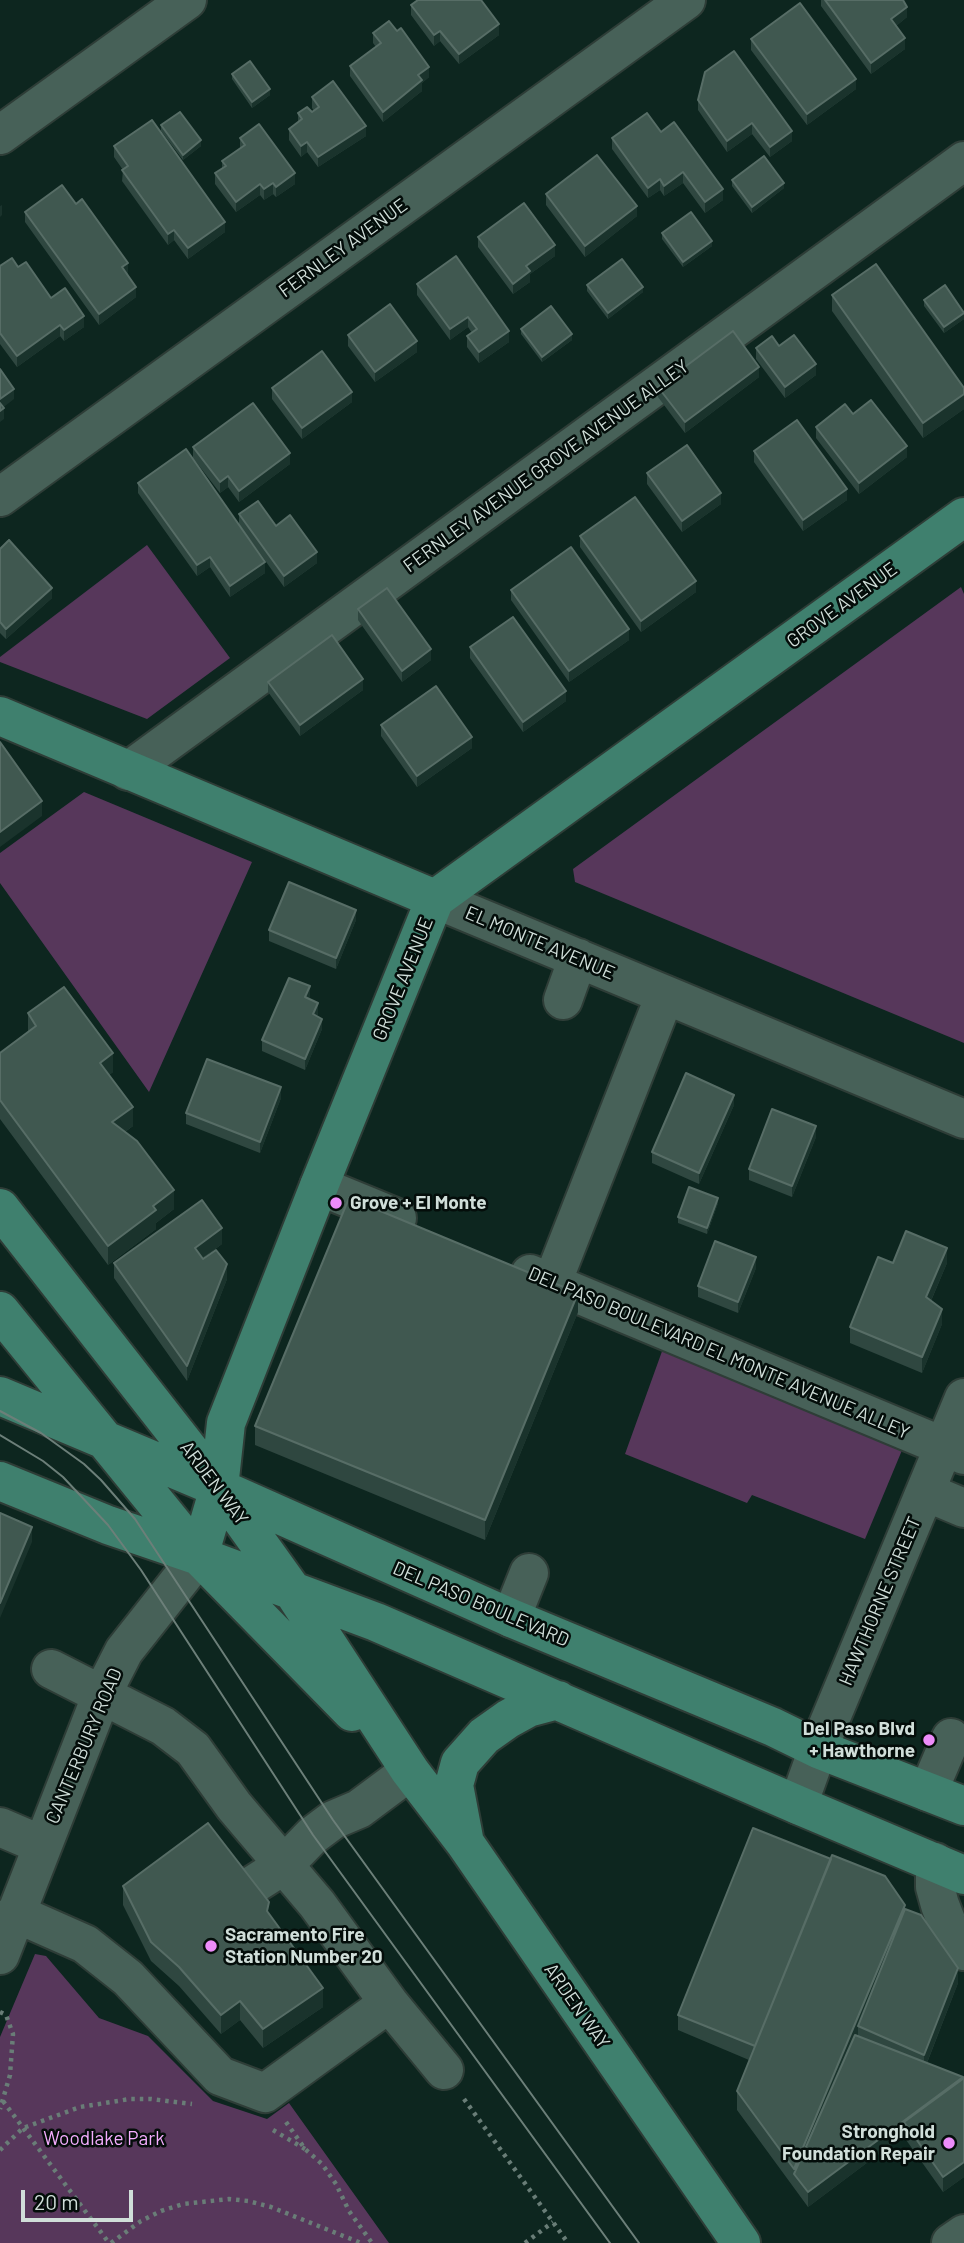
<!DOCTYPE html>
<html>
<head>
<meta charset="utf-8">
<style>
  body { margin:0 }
  #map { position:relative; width:964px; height:2243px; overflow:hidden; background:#0d261f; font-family:Barlow,sans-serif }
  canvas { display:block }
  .scale { position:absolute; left:21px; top:2190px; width:112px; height:32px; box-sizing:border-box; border:4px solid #d0ded9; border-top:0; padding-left:9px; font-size:21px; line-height:24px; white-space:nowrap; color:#d0ded9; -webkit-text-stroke:5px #040d0a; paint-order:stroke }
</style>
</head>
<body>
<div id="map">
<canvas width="964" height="2243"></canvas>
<div class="scale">20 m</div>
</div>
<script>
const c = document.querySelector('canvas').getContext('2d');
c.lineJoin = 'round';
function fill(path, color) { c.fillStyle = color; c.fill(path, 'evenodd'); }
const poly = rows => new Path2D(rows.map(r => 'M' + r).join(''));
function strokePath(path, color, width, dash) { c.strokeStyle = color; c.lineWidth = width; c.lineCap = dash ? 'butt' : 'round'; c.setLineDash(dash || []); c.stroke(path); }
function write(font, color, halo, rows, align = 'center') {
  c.font = font + ' Barlow,sans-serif'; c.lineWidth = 5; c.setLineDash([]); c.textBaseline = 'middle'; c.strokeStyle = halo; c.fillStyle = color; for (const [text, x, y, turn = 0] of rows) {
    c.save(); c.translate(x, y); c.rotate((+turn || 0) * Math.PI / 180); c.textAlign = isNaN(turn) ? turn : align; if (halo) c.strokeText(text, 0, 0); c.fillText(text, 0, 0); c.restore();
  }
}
const green = poly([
  [147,545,230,658,147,719,0,662,0,657],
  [961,587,964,594,964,1043,575,882,573,869],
  [84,792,252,862,149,1092,0,883,0,853],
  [665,1343,905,1443,865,1539,752,1495,747,1503,625,1454],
  [35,1954,46,1956,99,2018,148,2036,213,2101,267,2119,289,2103,389,2243,0,2243,0,2037]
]);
const path = poly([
  [0,2012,6,2015,13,2034,10,2075,0,2109],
  [464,2099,568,2243],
  [3,2101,109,2243],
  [286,2122,305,2149,322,2164,336,2184,349,2211,372,2243],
  [273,2130,305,2149],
  [0,2150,23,2128,80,2107,130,2099,151,2099,192,2104],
  [111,2243,141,2221,161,2211,183,2204,229,2199,248,2201,271,2207,361,2243],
  [525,2243,553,2222]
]);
const minor = poly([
  [0,135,187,0],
  [0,497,686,0],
  [128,771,964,161],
  [435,899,964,1119],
  [563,1000,578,958],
  [319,1186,397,1218],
  [530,1274,964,1455],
  [552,1283,665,995],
  [926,1492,964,1508],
  [511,1618,529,1573],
  [51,1669,163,1726,193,1749,234,1806,317,1904,389,2003,444,2070],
  [928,1792,951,1738],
  [798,1805,818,1749,964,1398],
  [0,1827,42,1845],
  [935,1862,935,1887,940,1905,947,1923,964,1951],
  [245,1890,284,1865,313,1835,333,1820,359,1809,410,1771],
  [15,1913,85,1944,128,1978,220,2076,265,2093,389,2003],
  [0,1955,102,1694,124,1651,199,1556],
  [951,2243,964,2234]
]);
const major = poly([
  [0,716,435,899],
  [0,1208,219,1488,292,1590,410,1771,465,1843,741,2243],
  [0,1311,199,1556,352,1712],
  [0,1396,219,1488,511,1618,773,1727,818,1749,964,1806],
  [0,1481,108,1525,199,1556,376,1622,798,1805,964,1875],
  [199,1556,219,1488,226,1423,319,1186,435,899,964,517],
  [464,1838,454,1785,460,1763,484,1736,508,1719,528,1708,558,1700]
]);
const tram = poly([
  [0,1411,41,1433,84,1464,101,1480,135,1519,333,1820,639,2243],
  [0,1435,43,1461,63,1477,108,1525,141,1570,313,1835,610,2243]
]);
const wall = poly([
  [821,0,903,0,907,17,896,26,905,49,871,74,821,6],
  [411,5,499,35,459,64,440,41,434,46,411,15],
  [373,33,429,77,422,83,422,91,383,122,350,76,350,66,376,47,373,43],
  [751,39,856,89,807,125,751,50],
  [232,74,270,95,252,108,232,79],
  [312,97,366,136,318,167,307,152,301,157,289,140,289,129,298,123,298,113,312,112,314,111,312,108],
  [698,100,792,141,770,157,752,134,727,152,698,110],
  [161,125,201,146,183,160,161,131],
  [661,132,723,200,705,213,683,183,664,196,660,190,648,198,612,149,612,138],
  [240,138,295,184,276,197,273,194,264,200,260,195,236,212,215,184,215,173,222,168,222,161,240,148],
  [114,146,225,232,188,259,174,240,168,245,122,181,123,170,114,157],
  [732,180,784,188,752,213,732,186],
  [546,194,637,216,585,257,546,205],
  [25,212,128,273,127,274,136,297,99,325,25,222],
  [662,233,712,246,683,267,662,239],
  [478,237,555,256,530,274,530,282,513,294,478,247],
  [0,266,18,267,84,327,64,341,60,336,17,367,0,344],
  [417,284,509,342,479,363,467,347,467,336,472,333,468,327,450,340,417,295],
  [587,285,643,292,608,319,587,291],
  [832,295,964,388,964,409,923,438,832,311],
  [924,300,964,312,964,319,944,333,924,306],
  [521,329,572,340,542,362,521,334],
  [348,335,417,352,375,382,348,346],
  [779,346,816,375,785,398,756,359,756,348],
  [759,377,685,433,658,397,658,387],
  [272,388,352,402,302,439,272,399],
  [853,414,907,457,859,494,816,438,816,427],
  [193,447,290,464,239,502,228,487,220,493,193,458],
  [754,451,847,500,803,531,754,462],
  [647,473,721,504,682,532,647,484],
  [138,483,239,525,239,514,276,526,317,563,284,587,249,538,265,573,230,597,210,567,197,576,138,493],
  [580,536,696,592,641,632,580,547],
  [0,549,52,598,6,639,0,633],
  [511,590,629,640,569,682,511,600],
  [358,609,431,660,402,682,358,620],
  [470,647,566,701,523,732,470,658],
  [268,682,363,690,300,736,268,692],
  [381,725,472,748,417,787,381,736],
  [356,920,336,969,269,941,269,930],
  [310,997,309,999,318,1013,317,1016,322,1029,305,1070,262,1051,262,1040],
  [28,1013,113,1072,109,1075,133,1126,125,1132,174,1209,156,1223,156,1229,108,1265,0,1119,0,1053,28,1032],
  [281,1098,260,1153,186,1124,186,1113],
  [734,1105,699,1184,652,1163,652,1152],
  [816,1137,792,1197,749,1180,749,1169],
  [718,1203,707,1234,678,1223,678,1217],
  [222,1244,203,1258,227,1279,187,1381,114,1278,114,1263],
  [893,1263,947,1263,931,1301,942,1324,922,1373,850,1343,850,1327],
  [756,1268,738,1313,698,1297,698,1286],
  [578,1312,485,1540,255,1445,255,1426],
  [123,1886,269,1913,323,2007,263,2048,240,2020,221,2034,179,1986,151,1961,123,1905],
  [905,1911,958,1983,927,2063,963,2079,964,2078,964,2177,943,2192,904,2137,904,2135,808,2207,737,2110,737,2091,749,2060,678,2030,678,2015]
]);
const shadedWall = poly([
  [907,7,907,17,891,30,891,19],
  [499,24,499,35,459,64,459,54],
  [440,31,440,41,434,46,434,35],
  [905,38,905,49,871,74,871,63],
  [429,67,429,77,422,83,422,91,383,122,383,112,418,75],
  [856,79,856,89,807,125,807,114],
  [270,89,270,95,252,108,252,102],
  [752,123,752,134,727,152,727,141],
  [366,126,366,136,318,167,318,157],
  [792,131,792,141,770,157,770,147],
  [201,140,201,146,183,160,183,155],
  [307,142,307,152,301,157,301,146],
  [683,172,683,183,664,196,664,186],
  [295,173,295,184,276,197,276,187],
  [660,179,660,190,648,198,648,188],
  [273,183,273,194,264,200,264,189],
  [784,183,784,188,752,213,752,207],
  [260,184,260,195,236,212,236,202],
  [723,189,723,200,705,213,705,202],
  [2,205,2,215,0,217,0,206],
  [637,206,637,216,585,257,585,246],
  [225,222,225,232,188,259,188,248],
  [174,230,174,240,168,245,168,234],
  [712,241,712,246,683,267,683,262],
  [555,245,555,256,530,274,530,282,513,294,513,284,526,266],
  [128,263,128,273,122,278,122,267],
  [136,287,136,297,99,325,99,314],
  [643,287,643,292,608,319,608,313],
  [964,313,964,319,944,333,944,327],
  [84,316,84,327,64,341,64,330],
  [468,317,468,327,450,340,450,329],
  [60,325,60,336,17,367,17,356],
  [509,331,509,342,479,363,479,352],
  [572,334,572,340,542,362,542,357],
  [417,341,417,352,375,382,375,372],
  [816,364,816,375,785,398,785,387],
  [759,367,759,377,685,433,685,422],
  [14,389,14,399,0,410,0,399],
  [352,392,352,402,302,439,302,428],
  [964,394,964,409,923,438,923,423],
  [4,408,4,419,0,422,0,411],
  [907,446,907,457,859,494,859,483],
  [290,453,290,464,239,502,239,491],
  [228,476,228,487,220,493,220,482],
  [847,489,847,500,803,531,803,520],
  [721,493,721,504,682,532,682,521],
  [317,552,317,563,284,587,284,576],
  [210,557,210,567,197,576,197,565],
  [265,562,265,573,230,597,230,586],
  [696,581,696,592,641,632,641,621],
  [52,588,52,598,6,639,6,629],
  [629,629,629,640,569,682,569,671],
  [431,649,431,660,402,682,402,671],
  [363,679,363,690,300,736,300,725],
  [566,691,566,701,523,732,523,722],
  [472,737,472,748,417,787,417,776],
  [42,801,42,816,0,847,0,832],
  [356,910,356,920,336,969,336,958],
  [310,986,310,997,305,1008,305,997],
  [318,1003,318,1013,313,1025,313,1014],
  [322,1019,322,1029,305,1070,305,1059],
  [113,1053,113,1072,100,1082,100,1063],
  [281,1087,281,1098,260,1153,260,1142],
  [734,1095,734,1105,699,1184,699,1173],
  [133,1107,133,1126,112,1141,112,1122],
  [816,1126,816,1137,792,1197,792,1186],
  [174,1190,174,1209,156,1223,156,1229,108,1265,108,1246,153,1206],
  [718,1198,718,1203,707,1234,707,1228],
  [222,1228,222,1244,195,1263,195,1248],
  [947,1248,947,1263,926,1312,926,1297],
  [756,1257,756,1268,738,1313,738,1302],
  [227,1264,227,1279,187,1381,187,1366],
  [578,1293,578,1312,485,1540,485,1520],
  [942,1309,942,1324,922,1373,922,1357],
  [32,1527,32,1542,0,1618,0,1603],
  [905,1905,905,1924,858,2026,858,2037,794,2174,794,2188,794,2169],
  [958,1968,958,1983,924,2070,924,2055],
  [323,1988,323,2007,263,2048,263,2029],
  [240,2001,240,2020,221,2034,221,2015],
  [963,2077,963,2092,904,2122,904,2135,808,2207,808,2192],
  [964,2162,964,2177,943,2192,943,2177]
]);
const building = poly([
  [418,0,481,0,499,24,459,54,440,31,434,35,411,5,418,0],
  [825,0,903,0,907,7,891,19,905,38,871,63,825,0],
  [800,3,856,79,807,114,751,39,800,3],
  [389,21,397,31,401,28,429,67,418,75,422,80,383,112,350,66,381,43,373,33,389,21],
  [734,51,792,131,770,147,752,123,727,141,698,100,705,72,734,51],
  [250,61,270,89,252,102,232,74,250,61],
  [333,81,366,126,318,157,307,142,301,146,289,129,302,119,298,113,307,107,312,112,319,107,312,97,333,81],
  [180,112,201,140,183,155,161,125,180,112],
  [647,113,661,132,674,122,723,189,705,202,683,172,664,186,660,179,648,188,612,138,647,113],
  [152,120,225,222,188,248,174,230,168,234,122,170,128,166,114,146,152,120],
  [259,124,295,173,276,187,273,183,264,189,260,184,236,202,215,173,226,166,222,161,245,145,240,138,259,124],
  [597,155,637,206,585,246,546,194,597,155],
  [764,156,784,183,752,207,732,180,764,156],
  [62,185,76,204,82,199,128,263,122,267,136,287,99,314,25,212,62,185],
  [524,203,555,245,526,266,530,271,513,284,478,237,524,203],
  [691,212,712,241,683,262,662,233,691,212],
  [456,256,509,331,479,352,467,336,477,329,468,317,450,329,417,284,456,256],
  [12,258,18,267,26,262,51,298,65,288,84,316,64,330,60,325,17,356,0,333,0,266,12,258],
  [622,259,643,287,608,313,587,285,622,259],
  [876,264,964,388,964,394,923,423,832,295,876,264],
  [945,285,964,313,944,327,924,300,945,285],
  [390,304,417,341,375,372,348,335,390,304],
  [551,306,572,334,542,357,521,329,551,306],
  [733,331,759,367,685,422,658,387,733,331],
  [794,335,816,364,785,387,756,348,772,336,779,346,794,335],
  [322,351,352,392,302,428,272,388,322,351],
  [0,369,14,389,0,399,0,369],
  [871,400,907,446,859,483,816,427,845,404,853,414,871,400],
  [0,403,4,408,0,411,0,403],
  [253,403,290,453,239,491,228,476,220,482,193,447,253,403],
  [797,420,847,489,803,520,754,451,797,420],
  [687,445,721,493,682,521,647,473,687,445],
  [186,449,265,562,230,586,210,557,197,565,138,483,186,449],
  [635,497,696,581,641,621,580,536,635,497],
  [258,501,276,526,290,515,317,552,284,576,239,514,258,501],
  [9,540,52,588,6,629,0,622,0,549,9,540],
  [571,547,629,629,569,671,511,590,571,547],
  [387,588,431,649,402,671,358,609,387,588],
  [513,617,566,691,523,722,470,647,513,617],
  [332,635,363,679,300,725,268,682,332,635],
  [436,686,472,737,417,776,381,725,436,686],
  [0,742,42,801,0,832,0,742],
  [289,882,356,910,336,958,269,930,289,882],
  [289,978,310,986,305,997,318,1003,313,1014,322,1019,305,1059,262,1040,289,978],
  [64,987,113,1053,100,1063,133,1107,112,1122,137,1141,174,1190,153,1206,156,1210,108,1246,0,1100,0,1053,36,1026,28,1013,64,987],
  [207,1059,281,1087,260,1142,186,1113,207,1059],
  [686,1073,734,1095,699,1173,652,1152,686,1073],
  [772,1109,816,1126,792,1186,749,1169,772,1109],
  [689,1187,718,1198,707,1228,678,1217,689,1187],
  [349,1198,578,1293,485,1520,255,1426,349,1198],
  [202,1200,222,1228,195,1248,203,1259,216,1250,227,1264,187,1366,114,1263,202,1200],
  [906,1231,947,1248,926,1297,942,1309,922,1357,850,1327,878,1257,893,1263,906,1231],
  [715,1241,756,1257,738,1302,698,1286,715,1241],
  [0,1513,32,1527,0,1603,0,1513],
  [208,1823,269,1902,267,1911,323,1988,263,2029,240,2001,221,2015,179,1967,151,1942,123,1886,208,1823],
  [753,1828,831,1859,755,2046,678,2015,753,1828],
  [832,1855,885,1876,905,1905,794,2169,737,2091,832,1855],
  [905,1909,921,1915,958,1968,924,2055,858,2026,905,1909],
  [855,2035,963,2077,808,2192,794,2174,855,2035],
  [964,2078,964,2162,943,2177,904,2122,964,2078]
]);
const markers = [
  [336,1203,7,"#ed8cfa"],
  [929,1740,7,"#ed8cfa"],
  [211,1946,7,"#ed8cfa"],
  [949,2143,7,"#ed8cfa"]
];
const streetNames = [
  ["FERNLEY AVENUE",343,248,-36],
  ["FERNLEY AVENUE GROVE AVENUE ALLEY",546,466,-36],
  ["GROVE AVENUE",842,605,-36],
  ["EL MONTE AVENUE",540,943,23],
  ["GROVE AVENUE",403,979,-68],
  ["DEL PASO BOULEVARD EL MONTE AVENUE ALLEY",719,1353,23],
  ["ARDEN WAY",214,1483,53],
  ["HAWTHORNE STREET",880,1601,-67],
  ["DEL PASO BOULEVARD",481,1604,23],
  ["CANTERBURY ROAD",84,1746,-67],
  ["ARDEN WAY",577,2006,55]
];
const poiNames = [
  ["Grove + El Monte",350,1203],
  ["Del Paso Blvd",915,1729,"right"],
  ["+ Hawthorne",915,1751,"right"],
  ["Sacramento Fire",225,1935],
  ["Station Number 20",225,1957],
  ["Stronghold",935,2132,"right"],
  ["Foundation Repair",935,2154,"right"]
];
const parkNames = [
  ["Woodlake Park",104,2139]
];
fill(green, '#57375b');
strokePath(minor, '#2e3d37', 42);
strokePath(major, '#2e3d37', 42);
strokePath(path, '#697d77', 4.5, [3.5, 5]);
strokePath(minor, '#476158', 38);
strokePath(major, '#3f806e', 38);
strokePath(tram, '#6c7f79', 2);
fill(wall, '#2f4740');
fill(shadedWall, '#1a332c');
fill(building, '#405850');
strokePath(building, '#576d66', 2);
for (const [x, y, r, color] of markers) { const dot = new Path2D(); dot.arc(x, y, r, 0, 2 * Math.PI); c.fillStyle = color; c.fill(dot); strokePath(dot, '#040d0a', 2.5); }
write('19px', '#d0ded9', '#040d0a', streetNames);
write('bold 19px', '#d0ded9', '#040d0a', poiNames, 'left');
write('19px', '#f5adff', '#040d0a', parkNames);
</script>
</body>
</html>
